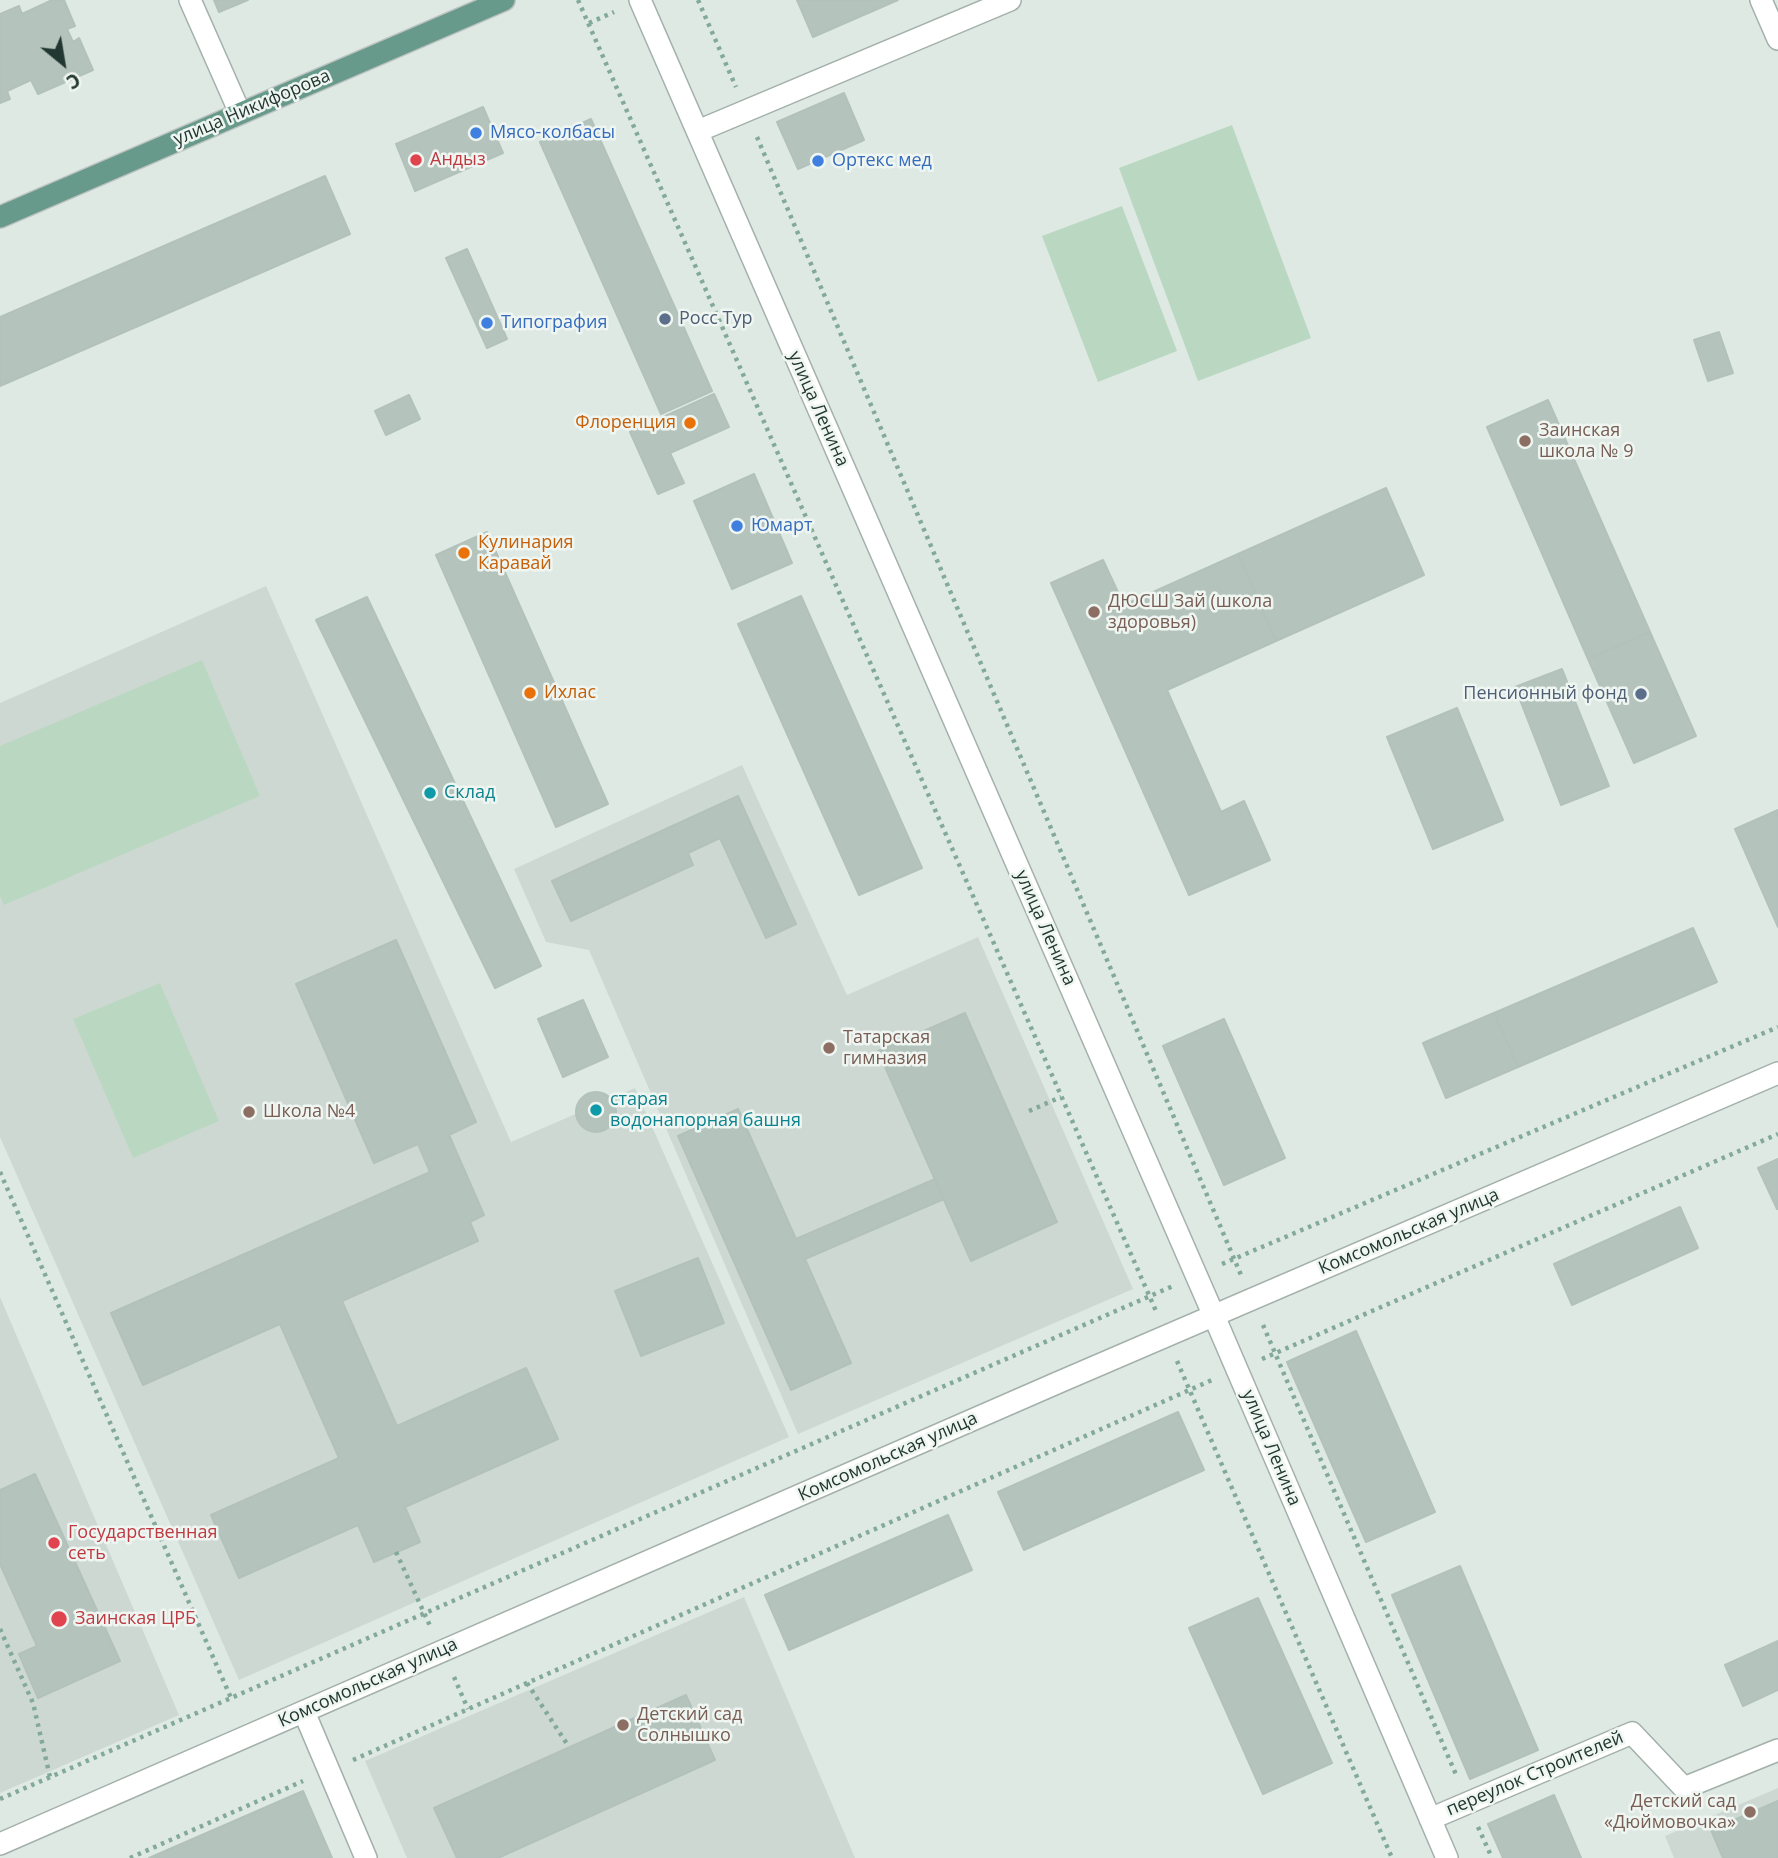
<!DOCTYPE html>
<html>
<head>
<meta charset="utf-8">
<style>
  body { margin:0 }
  #map { position:relative; width:1778px; height:1858px; overflow:hidden; background:#dfe9e4; font-family:"Open Sans",sans-serif }
  canvas { display:block }
  .north { position:absolute; left:28px; top:28px; width:70px; height:70px; -webkit-text-stroke:5px #eff6f2; paint-order:stroke; rotate:150deg; font-size:19px; font-weight:700; line-height:28px; text-align:center; color:#223731 }
  .north::after { content:''; display:block; margin:auto; width:24px; height:32px; background:#223731; clip-path:polygon(50% 0,100% 100%,50% 72%,0 100%) }
</style>
</head>
<body>
<div id="map">
<canvas width="1778" height="1858"></canvas>
<div class="north">С</div>
</div>
<script>
const c = document.querySelector('canvas').getContext('2d');
c.lineJoin = 'round';
function fill(path, color) { c.fillStyle = color; c.fill(path, 'evenodd'); }
const poly = rows => new Path2D(rows.map(r => 'M' + r).join(''));
function strokePath(path, color, width, dash) { c.strokeStyle = color; c.lineWidth = width; c.lineCap = dash ? 'butt' : 'round'; c.setLineDash(dash || []); c.stroke(path); }
function write(font, color, halo, rows, align = 'center') {
  c.font = font + ' "Open Sans",sans-serif'; c.lineWidth = 5; c.setLineDash([]); c.textBaseline = 'middle'; c.strokeStyle = halo; c.fillStyle = color; for (const [text, x, y, turn = 0] of rows) {
    c.save(); c.translate(x, y); c.rotate((+turn || 0) * Math.PI / 180); c.textAlign = isNaN(turn) ? turn : align; if (halo) c.strokeText(text, 0, 0); c.fillText(text, 0, 0); c.restore();
  }
}
const built = poly([
  [266,586,511,1142,635,1088,789,1437,239,1680,0,1137,0,703],
  [742,765,847,995,978,937,1133,1289,798,1434,589,950,546,942,514,869],
  [0,1297,179,1715,0,1793],
  [744,1597,855,1858,407,1858,365,1761],
  [1778,1788,1778,1858,1674,1858,1665,1836]
]);
const green = poly([
  [1232,125,1311,338,1198,381,1119,168],
  [1122,206,1177,351,1098,382,1042,236],
  [202,660,260,796,4,905,0,896,0,746],
  [160,983,219,1121,133,1158,73,1019]
]);
const building = poly([
  [52,0,64,0,75,26,67,29,73,42,79,38,93,70,38,94,31,80,7,91,10,99,0,103,0,14,19,6,22,14,52,0],
  [214,0,248,0,219,12,214,0],
  [797,0,898,0,813,37,797,0],
  [844,93,864,140,798,169,777,122,844,93],
  [483,107,503,153,415,191,396,144,483,107],
  [591,119,712,391,661,414,540,142,591,119],
  [325,176,350,234,0,386,0,317,325,176],
  [467,249,507,339,487,348,446,258,467,249],
  [1719,332,1733,373,1708,381,1694,340,1719,332],
  [714,394,729,427,670,453,684,483,658,494,630,432,714,394],
  [409,395,420,419,386,435,375,411,409,395],
  [1548,400,1650,632,1588,659,1487,427,1548,400],
  [754,474,792,563,732,589,694,501,754,474],
  [1386,488,1424,575,1276,641,1238,554,1386,488],
  [487,532,608,804,556,827,436,555,487,532],
  [1238,554,1276,641,1167,690,1221,812,1244,801,1270,860,1189,895,1051,583,1103,560,1124,605,1238,554],
  [801,596,922,868,859,895,738,624,801,596],
  [367,597,541,966,495,988,316,620,367,597],
  [1650,632,1696,736,1634,763,1588,659,1650,632],
  [1562,669,1609,786,1561,805,1515,687,1562,669],
  [1457,708,1503,820,1433,849,1387,737,1457,708],
  [738,796,796,924,766,938,720,838,688,853,693,865,571,921,552,881,738,796],
  [1778,810,1778,927,1735,829,1778,810],
  [1693,928,1717,982,1518,1067,1494,1013,1693,928],
  [396,940,476,1122,449,1135,484,1215,470,1222,478,1241,342,1301,397,1426,526,1368,558,1439,405,1507,420,1542,374,1562,358,1525,239,1578,211,1515,339,1458,280,1324,143,1385,111,1313,430,1172,418,1144,374,1163,296,984,396,940],
  [583,1000,608,1057,563,1077,538,1019,583,1000],
  [965,1013,1057,1222,971,1261,878,1051,965,1013],
  [1494,1013,1518,1067,1446,1098,1423,1043,1494,1013],
  [1224,1019,1285,1158,1224,1185,1163,1046,1224,1019],
  '576 1112a20 20 0 1 1 40 0a20 20 0 1 1-40 0Z',
  [738,1109,796,1239,935,1179,944,1199,805,1259,851,1363,791,1390,678,1136,738,1109],
  [1778,1159,1778,1209,1777,1209,1758,1168,1778,1159],
  [1680,1207,1698,1248,1572,1305,1554,1264,1680,1207],
  [698,1258,724,1323,641,1356,615,1291,698,1258],
  [1356,1331,1435,1512,1366,1542,1287,1362,1356,1331],
  [1178,1412,1204,1470,1024,1550,998,1492,1178,1412],
  [35,1474,120,1661,38,1698,19,1654,37,1646,0,1564,0,1490,35,1474],
  [948,1515,972,1570,789,1650,765,1595,948,1515],
  [1460,1566,1538,1750,1470,1779,1392,1595,1460,1566],
  [1258,1598,1332,1763,1263,1794,1189,1628,1258,1598],
  [1778,1641,1778,1690,1743,1706,1725,1665,1778,1641],
  [686,1695,715,1760,498,1858,457,1858,434,1808,686,1695],
  [303,1791,332,1858,149,1858,303,1791],
  [1554,1795,1581,1858,1503,1858,1488,1824,1554,1795],
  [1778,1801,1778,1858,1723,1858,1711,1830,1778,1801]
]);
const path = poly([
  [578,0,1156,1311],
  [698,0,736,87],
  [589,23,614,12],
  [757,137,1241,1275],
  [1029,1111,1061,1097],
  [0,1172,231,1698],
  [1222,1264,1778,1027],
  [1263,1325,1457,1777],
  [1262,1359,1778,1134],
  [1177,1361,1392,1858],
  [396,1552,431,1628],
  [0,1629,33,1703,50,1777],
  [454,1677,468,1709],
  [527,1683,569,1747],
  [353,1760,1212,1380],
  [0,1799,1173,1286],
  [1478,1827,1492,1858],
  [130,1858,303,1781]
]);
const minor = poly([
  [190,0,240,113],
  [640,0,1214,1316,1447,1858],
  [1761,0,1778,39],
  [698,131,1010,0],
  [304,1712,366,1858],
  [1430,1819,1632,1733,1684,1788,1778,1750],
  [0,1844,1057,1383,1778,1073]
]);
const major = poly([
  [0,217,504,0]
]);
const markers = [
  [476,133,7,"#3f7fe0"],
  [416,160,7,"#e0444e"],
  [818,161,7,"#3f7fe0"],
  [665,319,7,"#5c6f8a"],
  [487,323,7,"#3f7fe0"],
  [690,423,7,"#e8710a"],
  [1525,441,7,"#8d6e63"],
  [737,526,7,"#3f7fe0"],
  [464,553,7,"#e8710a"],
  [1094,612,7,"#8d6e63"],
  [530,693,7,"#e8710a"],
  [1641,694,7,"#5c6f8a"],
  [430,793,7,"#0f9aa8"],
  [829,1048,7,"#8d6e63"],
  [596,1110,7,"#0f9aa8"],
  [249,1112,7,"#8d6e63"],
  [54,1543,7,"#e0444e"],
  [59,1619,9,"#e0444e"],
  [623,1725,7,"#8d6e63"],
  [1750,1812,7,"#8d6e63"]
];
const streetNames = [
  ["улица Никифорова",252,108,-23],
  ["улица Ленина",818,409,66],
  ["улица Ленина",1045,928,66],
  ["Комсомольская улица",1409,1232,-23],
  ["улица Ленина",1271,1448,67],
  ["Комсомольская улица",888,1457,-24],
  ["Комсомольская улица",368,1683,-24],
  ["переулок Строителей",1535,1774,-23]
];
const shopNames = [
  ["Мясо-колбасы",490,133],
  ["Ортекс мед",832,161],
  ["Типография",501,323],
  ["Юмарт",751,526]
];
const healthNames = [
  ["Андыз",430,160],
  ["Государственная",68,1533],
  ["сеть",68,1554],
  ["Заинская ЦРБ",75,1619]
];
const serviceNames = [
  ["Росс Тур",679,319],
  ["Пенсионный фонд",1627,694,"right"]
];
const foodNames = [
  ["Флоренция",676,423,"right"],
  ["Кулинария",478,543],
  ["Каравай",478,564],
  ["Ихлас",544,693]
];
const educationNames = [
  ["Заинская",1539,431],
  ["школа № 9",1539,452],
  ["ДЮСШ Зай (школа",1108,602],
  ["здоровья)",1108,623],
  ["Татарская",843,1038],
  ["гимназия",843,1059],
  ["Школа №4",263,1112],
  ["Детский сад",637,1715],
  ["Солнышко",637,1736],
  ["Детский сад",1736,1802,"right"],
  ["«Дюймовочка»",1736,1823,"right"]
];
const cultureNames = [
  ["Склад",444,793],
  ["старая",610,1100],
  ["водонапорная башня",610,1121]
];
fill(built, '#ced8d3');
fill(green, '#bad8c1');
fill(building, '#b5c3bd');
strokePath(building, '#b2c1bb', 2);
strokePath(minor, '#a3b0ab', 24);
strokePath(major, '#bdc3c1', 24);
strokePath(path, '#83a99c', 4.5, [3.5, 5]);
strokePath(minor, '#fff', 21);
strokePath(major, '#689a8c', 21);
for (const [x, y, r, color] of markers) { const dot = new Path2D(); dot.arc(x, y, r, 0, 2 * Math.PI); c.fillStyle = color; c.fill(dot); strokePath(dot, '#eff6f2', 2.5); }
write('18px', '#223731', '#eff6f2', streetNames);
write('18px', '#366cbe', '#eff6f2', shopNames, 'left');
write('18px', '#be3a42', '#eff6f2', healthNames, 'left');
write('18px', '#4e5e75', '#eff6f2', serviceNames, 'left');
write('18px', '#c56008', '#eff6f2', foodNames, 'left');
write('18px', '#785e54', '#eff6f2', educationNames, 'left');
write('18px', '#0d838f', '#eff6f2', cultureNames, 'left');
</script>
</body>
</html>
